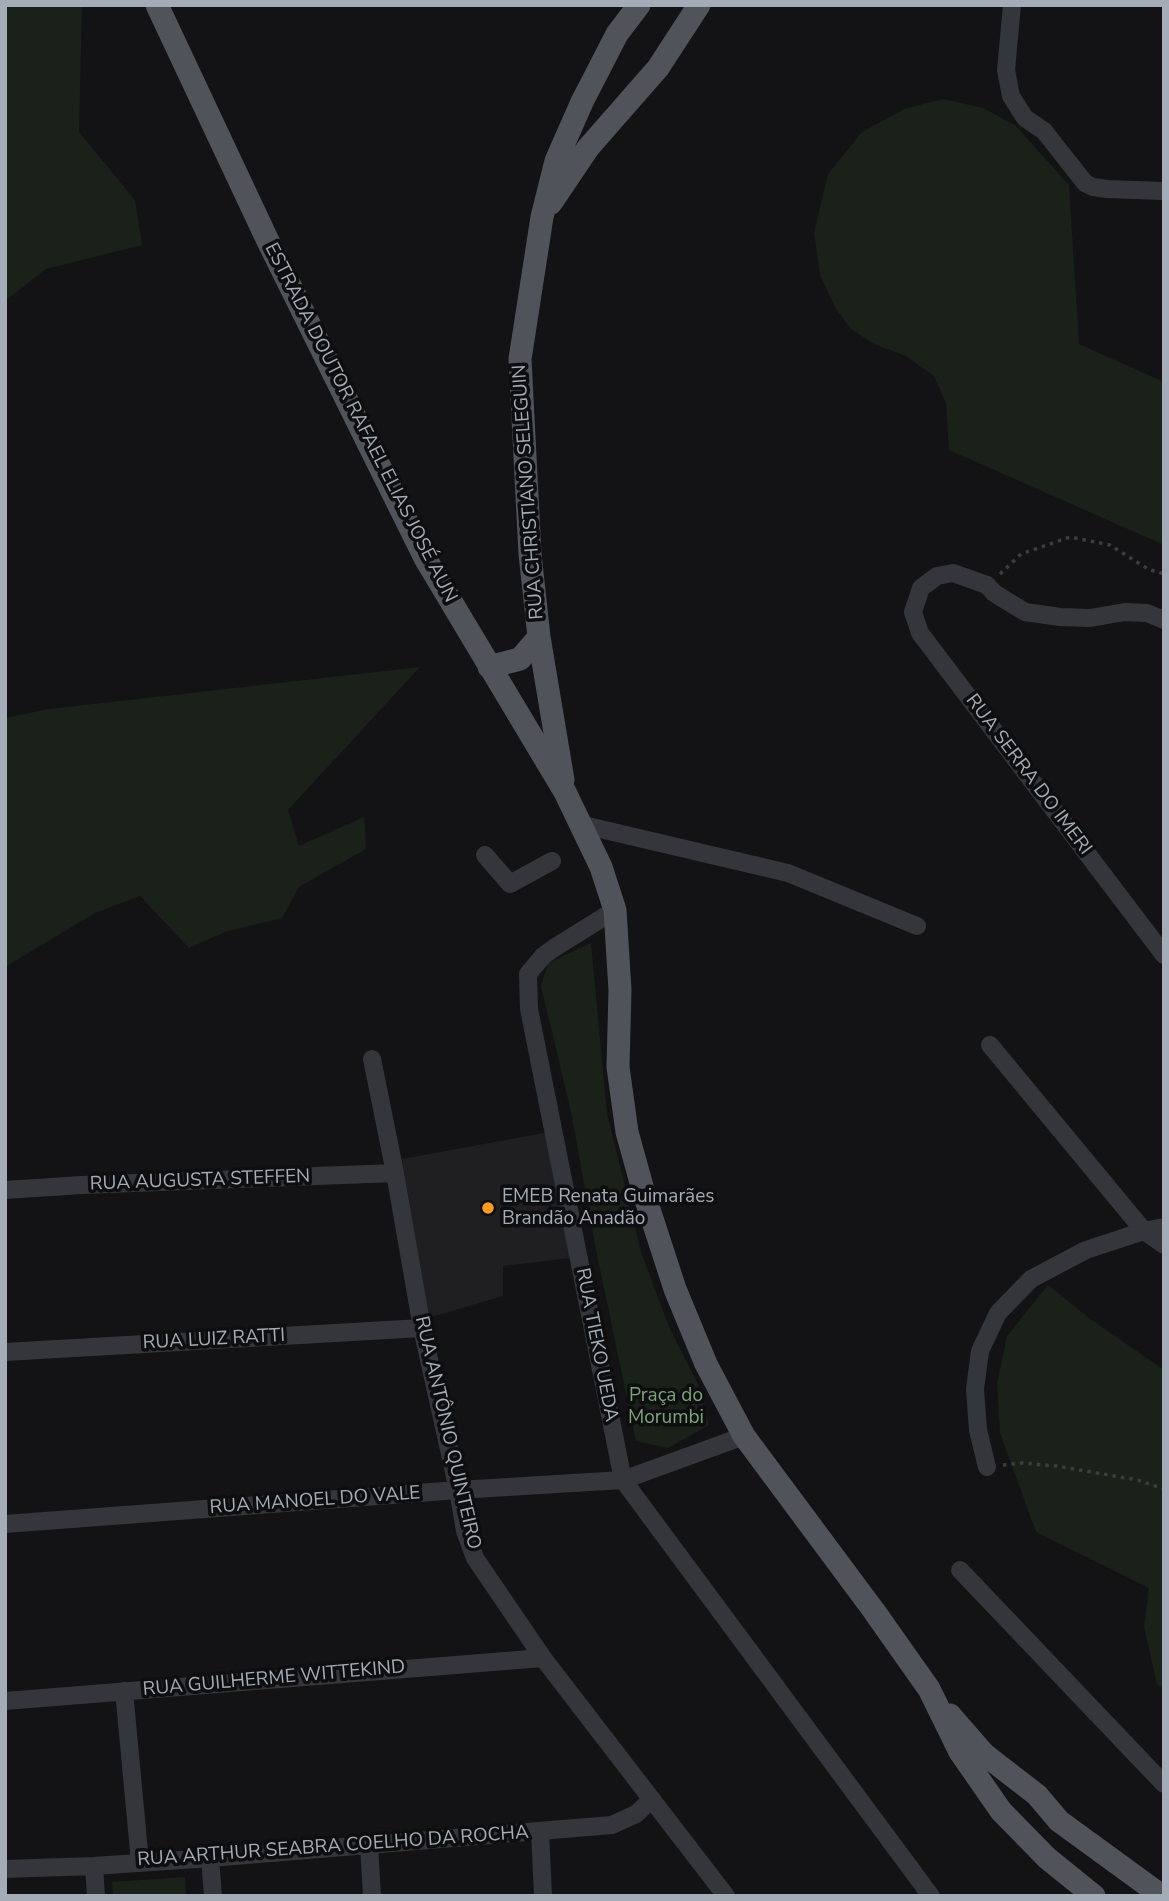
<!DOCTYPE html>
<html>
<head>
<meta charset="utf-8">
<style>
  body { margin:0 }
  #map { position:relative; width:1169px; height:1901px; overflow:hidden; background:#131315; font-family:"Nunito Sans",sans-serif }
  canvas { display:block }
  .frame { position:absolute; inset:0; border:7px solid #a3acb7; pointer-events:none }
</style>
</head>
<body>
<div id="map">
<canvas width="1169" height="1901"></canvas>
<div class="frame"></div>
</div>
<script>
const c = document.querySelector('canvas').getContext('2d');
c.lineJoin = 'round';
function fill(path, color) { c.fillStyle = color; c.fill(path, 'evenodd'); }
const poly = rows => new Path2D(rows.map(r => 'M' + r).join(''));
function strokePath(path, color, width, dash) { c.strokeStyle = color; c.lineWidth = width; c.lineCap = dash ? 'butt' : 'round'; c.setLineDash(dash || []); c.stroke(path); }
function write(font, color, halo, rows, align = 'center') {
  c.font = font + ' "Nunito Sans",sans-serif'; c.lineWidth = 7; c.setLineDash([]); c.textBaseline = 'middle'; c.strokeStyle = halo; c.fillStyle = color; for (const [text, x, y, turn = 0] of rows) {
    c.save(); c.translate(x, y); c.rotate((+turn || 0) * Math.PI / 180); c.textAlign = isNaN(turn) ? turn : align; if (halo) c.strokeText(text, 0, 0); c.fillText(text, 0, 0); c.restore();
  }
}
const built = poly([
  [549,1132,579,1257,503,1266,503,1296,428,1318,402,1159]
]);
const green = poly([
  [5,5,82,5,79,132,135,200,142,245,46,269,5,301],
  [943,99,983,108,1015,125,1069,185,1079,344,1164,382,1164,545,949,450,946,403,934,376,906,356,874,344,851,329,836,309,820,275,814,232,828,174,862,132,904,109],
  [420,667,288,810,299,846,364,817,366,849,299,887,282,918,225,932,189,948,140,896,95,913,5,967,5,718,49,709],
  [591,943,607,1114,623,1178,641,1252,669,1327,697,1382,709,1425,668,1448,636,1441,596,1250,571,1112,541,986,548,963],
  [1048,1285,1089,1318,1164,1370,1164,1690,1157,1684,1144,1627,1149,1588,1036,1532,1000,1433,997,1383,1007,1336],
  [185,1877,186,1896,113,1896,112,1882]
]);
const path = poly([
  [1000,574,1021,554,1070,537,1110,545,1148,569,1164,574],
  [1003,1465,1021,1463,1056,1466,1138,1480,1164,1489]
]);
const minor = poly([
  [1012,5,1006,70,1011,96,1025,118,1044,131,1085,183,1093,187,1107,189,1164,191],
  [1164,620,1147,613,1125,612,1090,618,1060,617,1025,612,994,593,987,585,953,573,937,576,921,588,913,612,920,633,1164,955],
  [579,824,788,873,917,926],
  [485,855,510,884,552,861],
  [615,910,554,948,543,956,528,974,529,1009,623,1480,931,1896],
  [990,1045,1144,1231,1164,1245],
  [372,1059,395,1173,422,1328,458,1490,465,1531,475,1558,543,1658,726,1896],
  [5,1190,82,1185,395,1173],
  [5,1352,422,1328],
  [987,1467,978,1430,975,1389,980,1351,998,1313,1031,1279,1086,1250,1144,1231,1164,1227],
  [5,1524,458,1490,623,1480,744,1436],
  [960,1570,1164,1784],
  [124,1691,140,1862],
  [5,1701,543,1658],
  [540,1831,543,1896],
  [369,1845,372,1896],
  [210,1858,213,1896],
  [94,1866,96,1896],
  [5,1869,94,1866,210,1858,612,1825,636,1814,652,1799]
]);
const major = poly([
  [157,5,267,239,425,558,565,792,601,867,615,910,620,990,618,1067,627,1132,645,1197,675,1289,706,1364,744,1436,874,1611,929,1689,960,1752,1001,1811,1047,1858,1094,1896],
  [551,203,588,148,658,68,699,5],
  [489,667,520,659,539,637],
  [563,780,539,637,530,554,520,359,542,217,556,161,582,102,617,34,639,5],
  [950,1715,984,1754,1037,1795,1059,1821,1162,1896]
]);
const markers = [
  [488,1208,7,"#ff9c22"]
];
const streetNames = [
  ["ESTRADA DOUTOR RAFAEL ELIAS JOSÉ AUN",360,423,63],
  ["RUA CHRISTIANO SELEGUIN",529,492,-94],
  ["RUA SERRA DO IMERI",1028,775,53],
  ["RUA AUGUSTA STEFFEN",200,1181,-2],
  ["RUA LUIZ RATTI",214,1340,-3],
  ["RUA TIEKO UEDA",596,1345,79],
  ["RUA ANTÔNIO QUINTEIRO",447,1433,77],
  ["RUA MANOEL DO VALE",315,1501,-4],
  ["RUA GUILHERME WITTEKIND",274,1679,-5],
  ["RUA ARTHUR SEABRA COELHO DA ROCHA",333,1847,-4]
];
const poiNames = [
  ["EMEB Renata Guimarães",502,1197],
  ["Brandão Anadão",502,1219]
];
const parkNames = [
  ["Praça do",666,1396],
  ["Morumbi",666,1418]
];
fill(built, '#1f1f22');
fill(green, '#192119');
strokePath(path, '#3a3d42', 3.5, [3.5, 5]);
strokePath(minor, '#34363b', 18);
strokePath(major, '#50535a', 23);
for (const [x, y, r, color] of markers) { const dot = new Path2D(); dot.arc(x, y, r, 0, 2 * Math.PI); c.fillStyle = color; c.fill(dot); strokePath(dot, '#0e0e10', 2.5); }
write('19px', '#a3acb7', '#0e0e10', streetNames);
write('19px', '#a3acb7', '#0e0e10', poiNames, 'left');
write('19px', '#7ba479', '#0e0e10', parkNames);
</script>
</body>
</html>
